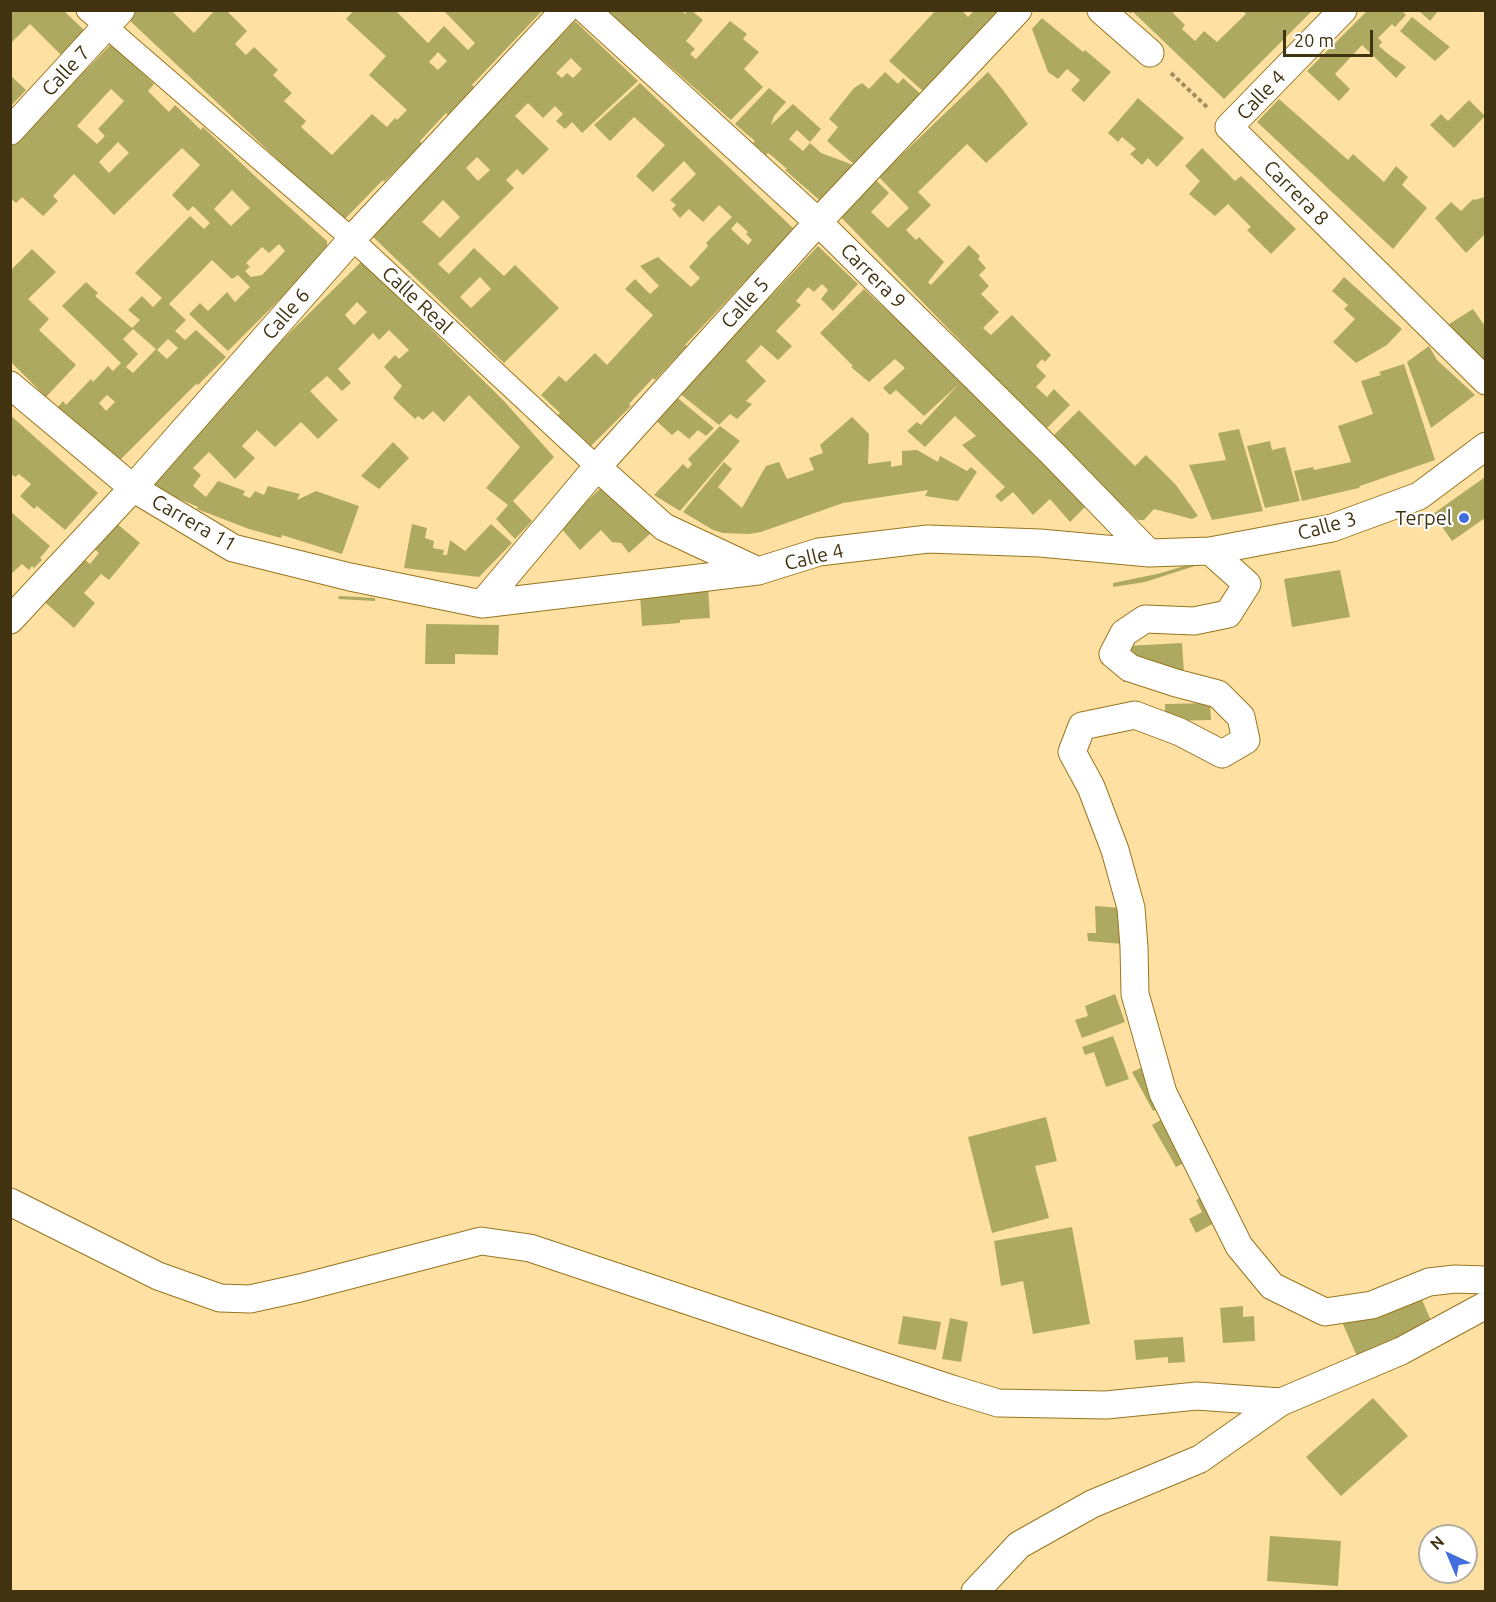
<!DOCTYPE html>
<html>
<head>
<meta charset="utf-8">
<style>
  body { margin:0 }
  #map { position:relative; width:1496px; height:1602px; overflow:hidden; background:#fee1a2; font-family:Ubuntu,sans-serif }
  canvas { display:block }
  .frame { position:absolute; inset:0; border:12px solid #413210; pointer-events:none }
  .north { position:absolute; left:1418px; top:1524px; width:60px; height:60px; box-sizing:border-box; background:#fff; border:2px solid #b3ad9f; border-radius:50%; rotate:316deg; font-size:16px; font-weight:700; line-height:24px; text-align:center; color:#413210 }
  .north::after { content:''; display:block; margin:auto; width:21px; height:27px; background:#426dde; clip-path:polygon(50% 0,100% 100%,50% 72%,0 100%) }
  .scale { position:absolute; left:1283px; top:30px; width:90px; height:27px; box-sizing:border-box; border:3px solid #413210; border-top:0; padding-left:8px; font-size:18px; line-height:21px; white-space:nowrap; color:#413210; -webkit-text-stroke:4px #fff; paint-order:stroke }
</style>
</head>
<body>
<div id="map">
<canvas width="1496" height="1602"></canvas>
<div class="frame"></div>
<div class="north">N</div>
<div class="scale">20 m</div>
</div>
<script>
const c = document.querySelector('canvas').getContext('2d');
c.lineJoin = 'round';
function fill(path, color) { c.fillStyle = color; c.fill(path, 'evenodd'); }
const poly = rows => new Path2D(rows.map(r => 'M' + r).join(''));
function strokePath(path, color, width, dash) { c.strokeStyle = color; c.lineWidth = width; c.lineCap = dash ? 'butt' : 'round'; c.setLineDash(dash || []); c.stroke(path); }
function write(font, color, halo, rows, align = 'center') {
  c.font = font + ' Ubuntu,sans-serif'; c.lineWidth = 4.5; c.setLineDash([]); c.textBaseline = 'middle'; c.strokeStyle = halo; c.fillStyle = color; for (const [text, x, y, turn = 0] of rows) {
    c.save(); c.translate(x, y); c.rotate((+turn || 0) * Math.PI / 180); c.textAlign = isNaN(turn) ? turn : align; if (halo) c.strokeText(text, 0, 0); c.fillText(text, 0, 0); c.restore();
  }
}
const building = poly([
  [10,10,63,10,84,30,61,55,30,24,12,42,10,40],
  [135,10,171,10,194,33,215,10,226,10,247,31,235,44,246,55,254,47,278,70,273,75,292,93,284,101,306,121,301,127,332,155,372,114,387,127,395,118,397,120,407,110,369,75,386,56,346,19,354,10,395,10,428,43,444,26,468,50,475,43,443,10,543,10,472,85,474,87,448,115,446,113,420,141,422,144,384,182,383,180,379,184,343,221,128,19],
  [438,52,447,61,438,70,429,62],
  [606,10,681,10,685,14,688,10,691,10,703,20,686,41,695,49,690,54,696,59,730,21,747,34,743,39,759,52,744,69,763,87,731,120],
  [938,10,961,10,968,17,975,10,1000,10,924,92,889,61,935,11,937,12],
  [1128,10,1175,10,1173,13,1185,25,1182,29,1195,41,1204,31,1217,42,1246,14,1242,10,1313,10,1224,99,1132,11,1131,14],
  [1368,10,1401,10,1406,15,1395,27,1392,24,1378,38,1382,42,1379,46,1387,53,1406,67,1396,78,1362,45,1335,74,1350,89,1339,101,1307,71],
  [1418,10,1439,10,1430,21],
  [1412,17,1450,47,1435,61,1400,31],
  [1042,18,1083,52,1085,50,1111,72,1084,102,1071,90,1080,80,1067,69,1058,79,1048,72,1032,29],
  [575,21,638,81,582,133,572,122,565,129,556,121,563,114,555,106,543,118,528,103,515,116,549,149,523,175,517,169,506,180,514,188,438,264,449,274,474,248,504,276,515,265,559,308,504,363,369,233],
  [571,58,582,69,573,78,567,73,562,78,556,73],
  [477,157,490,170,478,181,466,168],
  [443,200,460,217,440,238,422,222],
  [480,277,491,289,471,308,460,297],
  [112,43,154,84,148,91,169,112,175,105,201,130,203,127,258,179,327,241,327,252,228,351,189,314,200,303,208,311,227,292,235,302,250,287,238,275,232,279,212,260,169,304,186,320,175,331,185,340,196,330,226,357,198,385,196,384,115,465,57,408,63,401,66,405,91,379,93,382,108,366,113,371,121,363,62,306,86,282,98,293,95,296,132,328,140,320,128,310,142,296,153,307,162,298,135,273,190,216,204,229,210,223,193,206,188,211,172,195,200,165,182,148,114,215,74,174,53,196,58,201,43,216,22,197,16,203,10,198,10,146,84,68,86,70],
  [111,89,124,101,98,129,105,136,97,144,77,126],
  [118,142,129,153,109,173,99,162],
  [232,190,250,208,231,226,214,209],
  [279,244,285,251,262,275,251,277,245,271,250,267,246,263,262,247,269,253],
  [133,329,157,350,168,339,178,348,167,359,156,349,133,373,126,367,138,354,123,339],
  [107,395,115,402,106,411,99,403],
  [885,72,898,84,903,78,924,97,856,166,827,141,838,127,829,119,854,88,862,83,869,89],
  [988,72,1003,90,1028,124,986,163,967,144,918,192,931,205,906,230,916,240,919,237,944,262,928,282,931,285,969,245,980,256,978,259,986,268,979,275,989,286,981,294,999,312,983,328,991,335,1012,315,1051,355,1045,362,1042,359,1036,366,1046,376,1036,387,1047,397,1054,389,1070,405,1045,430,982,368,984,366,837,213,873,177,889,193,871,212,888,228,909,208,876,174,888,162,891,165],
  [10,75,26,90,10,107],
  [640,83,794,229,754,271,756,274,747,283,745,281,733,294,685,345,687,346,655,380,653,378,629,404,631,406,591,446,574,430,572,432,557,416,560,413,541,395,559,376,566,382,595,353,607,365,653,315,625,289,635,279,650,294,659,286,640,266,658,257,691,287,700,278,689,267,708,246,706,243,732,217,719,205,703,222,689,209,680,218,672,209,676,205,670,200,696,174,684,161,653,192,636,176,665,145,634,117,610,141,594,125],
  [737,222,748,232,746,234,752,240,748,245,731,229],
  [769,88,786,102,774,116,771,125,793,104,821,129,810,142,797,130,789,139,803,151,810,143,821,153,856,166,825,205,785,170,787,169,772,156,768,153,766,155,753,143,755,141,735,124],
  [1138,98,1184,138,1157,167,1148,158,1142,165,1130,154,1136,149,1122,137,1118,142,1108,133],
  [1279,99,1348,160,1353,154,1384,182,1396,166,1408,177,1402,185,1427,208,1393,249,1257,122],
  [1469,100,1485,116,1454,148,1430,125,1441,114,1448,121],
  [1202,148,1235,181,1241,176,1296,229,1271,254,1247,230,1251,227,1228,204,1215,216,1189,194,1200,181,1185,166],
  [1485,197,1485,234,1466,253,1435,218,1451,202,1461,211,1473,199,1474,200],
  [818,246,858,284,833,311,821,299,828,290,822,284,814,292,808,287,796,301,801,305,776,331,792,346,778,360,761,345,746,361,766,381,746,401,752,404,737,419,730,414,719,425,678,392,769,293,771,296],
  [32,249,56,272,28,299,49,319,39,330,76,365,46,397,10,361,10,271],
  [362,261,503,400,554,457,513,501,532,521,515,539,496,519,508,505,486,488,520,447,469,395,444,422,433,411,423,420,418,416,415,419,393,398,402,386,384,367,395,355,399,359,409,350,389,330,379,340,373,333,338,369,351,383,342,391,327,376,310,391,338,420,318,439,301,422,275,447,257,430,242,446,255,458,235,479,209,452,193,468,201,475,193,486,206,497,218,481,245,491,243,495,250,498,255,491,264,495,268,486,300,494,297,500,316,491,359,506,342,554,282,535,281,538,249,529,197,509,198,507,175,497,148,480,255,367],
  [357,302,367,312,354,325,345,315],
  [1344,277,1402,329,1387,345,1356,363,1333,342,1355,319,1344,309,1348,305,1332,291],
  [864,289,927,348,1032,452,1085,507,1070,522,1050,499,1033,515,1013,492,1001,502,995,496,1005,487,962,445,976,436,955,416,925,447,907,431,917,422,921,425,959,384,924,416,896,390,890,395,883,388,905,368,895,359,869,382,851,367,853,366,820,333],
  [1473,309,1485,326,1485,366,1446,326],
  [1429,346,1437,360,1475,395,1431,428,1407,362],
  [1404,364,1435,460,1360,486,1359,488,1302,501,1294,471,1313,467,1314,470,1351,462,1338,426,1373,414,1361,381,1381,375,1379,372],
  [674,395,697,414,714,428,706,436,698,430,689,439,678,430,672,435,653,418],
  [1079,410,1135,466,1146,455,1176,485,1198,516,1192,519,1154,509,1144,520,1138,520,1052,437],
  [10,415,98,493,65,530,37,506,34,509,20,496,31,484,19,474,15,477,10,473],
  [852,417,869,434,868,464,891,461,891,467,902,465,902,451,917,450,938,462,940,456,967,471,971,467,977,472,958,501,925,496,928,490,843,503,761,532,749,534,723,533,713,530,683,512,724,462,732,469,718,487,742,508,766,466,779,462,787,479,814,470,809,458,823,453,820,445],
  [720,426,740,441,680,511,654,495,683,464,688,469,692,464,688,459],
  [1239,429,1263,511,1212,520,1189,465,1226,460,1218,433],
  [1270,441,1272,450,1285,447,1300,501,1265,508,1247,446],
  [393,442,409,458,379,489,361,476],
  [1485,477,1485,518,1452,541,1433,514],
  [606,483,651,533,629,553,621,543,612,542,601,530,580,550,560,527],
  [10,511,50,546,40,558,42,560,34,568,32,566,29,570,22,564,10,575],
  [109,517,140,543,109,580,101,574,84,593,95,603,74,628,39,597,78,554,90,564,99,553,87,543],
  [412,524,427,528,425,538,434,541,433,548,444,550,443,555,447,555,450,540,465,551,491,524,512,543,479,577,404,568],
  [1195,563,1195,566,1145,582,1113,587,1113,583,1157,574],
  [1340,570,1350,617,1292,627,1284,579],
  [708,586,710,618,680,620,680,623,642,626,640,594],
  [339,596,375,598,375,601,338,599],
  [426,624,499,625,498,655,455,654,455,664,425,664],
  [1182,643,1184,673,1123,682,1122,661,1108,647],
  [1210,703,1211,720,1165,721,1165,704],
  [1095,906,1122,908,1123,944,1088,941,1087,933,1096,933],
  [1115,994,1125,1022,1082,1038,1075,1020,1088,1016,1085,1006],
  [1113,1036,1129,1079,1106,1087,1094,1052,1085,1055,1082,1047],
  [1145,1066,1165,1105,1153,1111,1132,1072],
  [1167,1116,1191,1159,1176,1167,1152,1125],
  [1046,1117,1057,1161,1035,1166,1049,1218,992,1233,968,1137],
  [1206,1195,1214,1223,1196,1233,1189,1219,1202,1212,1196,1200],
  [1072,1227,1090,1324,1033,1334,1023,1281,1001,1286,994,1241],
  [1417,1288,1432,1323,1357,1356,1342,1322],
  [1243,1306,1243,1317,1254,1316,1255,1341,1223,1343,1220,1308],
  [903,1316,941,1322,936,1350,898,1344],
  [950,1318,968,1322,961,1362,942,1359],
  [1183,1337,1185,1362,1168,1363,1168,1357,1136,1360,1134,1340],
  [1373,1398,1408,1436,1341,1496,1306,1457],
  [1270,1536,1341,1541,1338,1586,1267,1581]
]);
const path = poly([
  [1171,73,1209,109]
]);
const pedestrian = poly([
  [87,10,352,239,597,467]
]);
const minor = poly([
  [586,10,818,222,1054,455,1149,553],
  [1101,10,1150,53],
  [1343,10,1229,127,1486,381],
  [10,131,121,10],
  [10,385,133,488,233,548,350,577,482,604,758,571,819,552,928,539,1040,543,1149,553,1210,551,1332,528,1419,496,1486,446],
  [597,467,664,527,758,571],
  [1210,551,1247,584,1228,614,1194,621,1145,619,1124,633,1113,654,1130,668,1176,683,1218,694,1241,717,1246,740,1222,754,1180,732,1135,715,1082,726,1072,752,1091,787,1115,850,1131,908,1134,947,1135,994,1163,1093,1239,1246,1272,1286,1325,1312,1372,1305,1429,1282,1455,1279,1486,1280],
  [482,604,597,467,818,222,1018,10],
  [10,620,133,488,352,239,565,10],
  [10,1202,158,1276,220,1298,250,1299,300,1288,481,1241,530,1248,952,1389,998,1403,1106,1405,1197,1396,1281,1402,1401,1351,1486,1305],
  [975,1592,1019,1545,1092,1504,1200,1459,1281,1402]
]);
const markers = [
  [1464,518,6,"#426dde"]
];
const streetNames = [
  ["Calle 7",66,71,-47],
  ["Calle 4",1261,95,-46],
  ["Carrera 8",1296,193,45],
  ["Carrera 9",873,276,45],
  ["Calle Real",417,300,43],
  ["Calle 5",745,303,-48],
  ["Calle 6",286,314,-49],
  ["Carrera 11",194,523,30],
  ["Calle 3",1327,526,-15],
  ["Calle 4",814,557,-13]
];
const poiNames = [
  ["Terpel",1452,518]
];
fill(building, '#aea960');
strokePath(pedestrian, '#97751f', 23);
strokePath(minor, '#97751f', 29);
strokePath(path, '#a48d5c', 4, [4.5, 3]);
strokePath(pedestrian, '#fff', 21);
strokePath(minor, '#fff', 27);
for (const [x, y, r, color] of markers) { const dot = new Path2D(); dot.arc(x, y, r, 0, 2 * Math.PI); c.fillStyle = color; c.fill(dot); strokePath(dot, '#fff', 2); }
write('20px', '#413210', '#fff', streetNames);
write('20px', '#413210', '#fff', poiNames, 'right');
</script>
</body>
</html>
